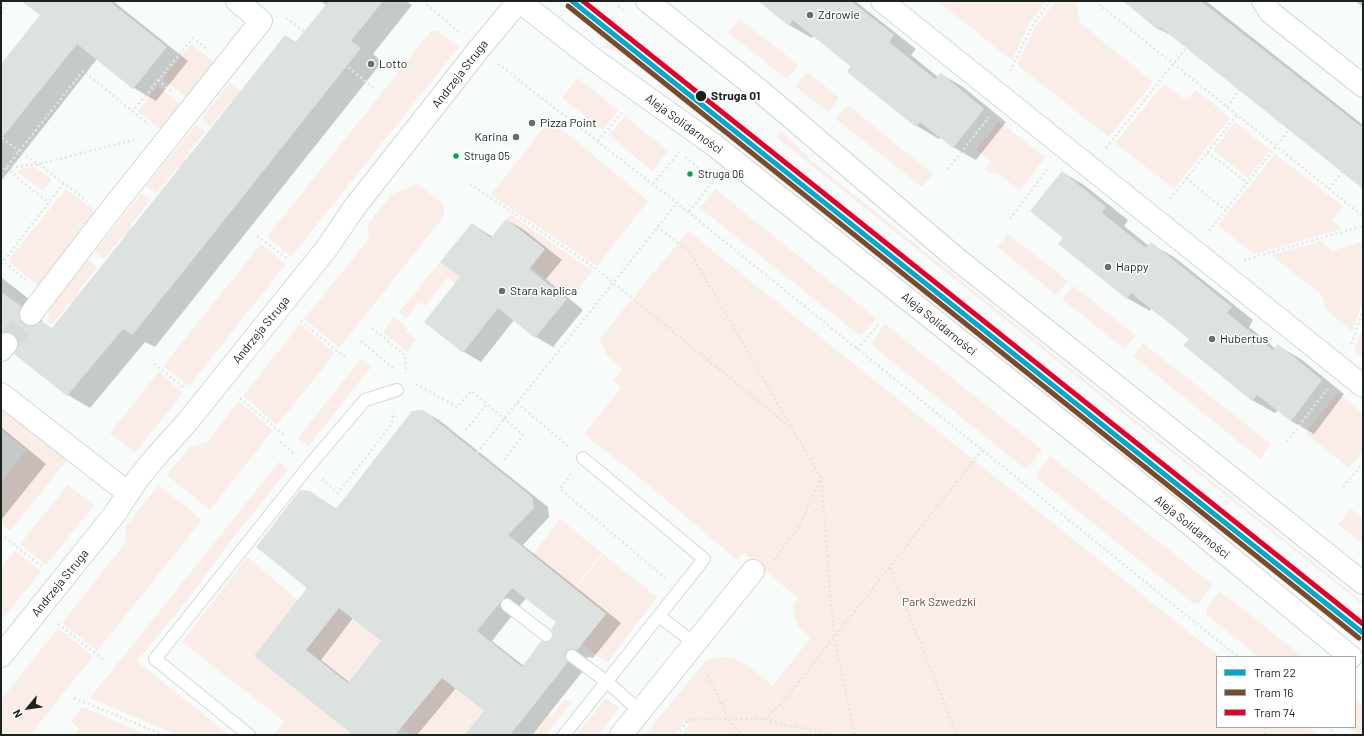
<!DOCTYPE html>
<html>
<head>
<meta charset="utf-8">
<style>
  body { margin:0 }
  #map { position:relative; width:1364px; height:736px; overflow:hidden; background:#f7fcfa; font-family:Barlow,sans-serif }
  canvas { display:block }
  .frame { position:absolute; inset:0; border:2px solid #1a2220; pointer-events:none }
  .legend { position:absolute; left:1216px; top:656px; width:140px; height:72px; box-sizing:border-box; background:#fff; border:1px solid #a3a7a6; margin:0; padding:5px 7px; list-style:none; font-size:12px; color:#1a2220 }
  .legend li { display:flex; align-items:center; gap:8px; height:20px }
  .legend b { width:20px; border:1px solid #a3a7a6 }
  .north { position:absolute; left:8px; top:688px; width:40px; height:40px; -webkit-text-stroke:3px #fff; paint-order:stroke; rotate:241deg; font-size:11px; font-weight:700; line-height:16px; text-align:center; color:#1a2220 }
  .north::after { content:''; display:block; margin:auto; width:14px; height:18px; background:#1a2220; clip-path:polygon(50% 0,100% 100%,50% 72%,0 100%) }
</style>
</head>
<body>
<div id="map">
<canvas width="1364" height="736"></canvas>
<div class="frame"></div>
<ul class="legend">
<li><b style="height:5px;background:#00a9ce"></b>Tram 22</li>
<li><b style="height:5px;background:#7a4b2a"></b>Tram 16</li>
<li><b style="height:5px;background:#e4002b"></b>Tram 74</li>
</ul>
<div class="north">N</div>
</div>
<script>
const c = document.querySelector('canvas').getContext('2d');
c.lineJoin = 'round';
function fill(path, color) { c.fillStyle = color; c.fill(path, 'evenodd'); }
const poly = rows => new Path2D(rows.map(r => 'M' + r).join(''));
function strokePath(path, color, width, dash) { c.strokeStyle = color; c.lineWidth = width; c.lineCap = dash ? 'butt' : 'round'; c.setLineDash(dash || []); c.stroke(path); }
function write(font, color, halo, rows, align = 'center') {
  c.font = font + ' Barlow,sans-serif'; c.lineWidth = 3; c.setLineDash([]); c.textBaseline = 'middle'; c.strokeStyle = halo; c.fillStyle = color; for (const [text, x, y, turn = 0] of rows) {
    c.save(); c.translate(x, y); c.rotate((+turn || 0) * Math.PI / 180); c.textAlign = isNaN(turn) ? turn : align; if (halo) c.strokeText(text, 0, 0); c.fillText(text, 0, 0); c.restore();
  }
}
const green = poly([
  [937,1,1047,1,1030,22,1012,60],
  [1056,1,1077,1,1079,22,1153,82,1109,137,1017,65,1036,26],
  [740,19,797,64,797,67,787,79,728,33],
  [431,31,438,31,459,47,291,257,267,237],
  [610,40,1363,641,1363,646,622,54,604,47],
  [191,44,216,64,188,99,163,79],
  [808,73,838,97,838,100,828,112,795,86,805,74],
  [578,78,618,110,603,130,562,98],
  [230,82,242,92,234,102,231,101,210,127,201,119],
  [1164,84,1186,101,1196,90,1230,118,1174,189,1115,143],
  [158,86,183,106,163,131,138,111],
  [846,106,849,106,933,174,922,187,836,119],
  [625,116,668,151,652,171,609,135],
  [999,121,1045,157,1020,191,996,172,989,173,985,169,991,162,976,150],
  [1235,122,1270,150,1248,178,1213,150],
  [556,124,648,201,597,266,491,195,545,126],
  [196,125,205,132,184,159,186,161,179,169,177,168,156,194,146,186],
  [781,131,813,162,1363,602,1363,605,776,137],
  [1275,154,1343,206,1332,220,1342,229,1254,254,1218,225],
  [35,167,52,180,43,191,17,172,20,169],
  [417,184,443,204,445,215,339,348,304,319,369,239,368,224,392,194],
  [66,189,98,213,39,286,9,262,9,259],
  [715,189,876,318,864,333,859,335,700,208],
  [142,193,151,200,130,226,132,228,125,237,123,236,104,259,94,252],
  [510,214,593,271,571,298,531,268,545,249,506,219],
  [688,231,1220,657,1217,657,1217,727,1308,727,1318,735,681,735,689,724,685,721,674,735,645,735,706,660,723,657,735,659,747,665,773,686,810,638,799,628,795,619,794,604,798,598,744,553,737,560,645,482,584,434,621,388,613,381,623,369,609,358,599,340,631,300,633,302,635,299,634,297,653,272,655,273,659,269,658,268],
  [1008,234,1068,281,1056,295,997,247],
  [1321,241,1332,251,1363,241,1363,301,1352,331,1327,311,1321,294,1271,255],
  [261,244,286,264,189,386,163,366],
  [88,259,97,267,76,294,78,296,71,304,69,303,52,325,46,321,49,318,48,309],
  [440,262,460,277,455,283,448,277,425,306,419,302,406,318,399,312],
  [1074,286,1136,336,1125,349,1062,299],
  [394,317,408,328,405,331,416,340,407,352,383,332],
  [300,324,335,353,277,425,243,396],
  [885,324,1042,450,1029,467,1024,468,873,346,873,340],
  [1363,326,1363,359,1354,351],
  [1143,343,1271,444,1260,459,1133,356],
  [361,359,371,367,308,447,298,438],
  [159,372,183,393,135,453,110,433],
  [1338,393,1363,413,1363,452,1349,468,1305,433],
  [239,401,273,430,210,510,167,475,189,448,207,442],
  [1,408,68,459,10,531,1,522,1,482,26,450,1,430],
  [1050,456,1213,585,1199,603,1194,604,1038,479,1037,473],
  [279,462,288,470,229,543,186,602,137,661,229,735,178,735,90,698],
  [68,485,94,505,46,565,20,544],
  [159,485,202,520,97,651,62,623,127,541,125,527],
  [1351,509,1363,518,1363,544,1338,525],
  [560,519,602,553,574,588,533,555],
  [15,551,41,571,1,621,1,568],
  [603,554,657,597,607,663,582,644,606,614,575,589],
  [247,557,298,600,254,656,350,732,348,735,274,735,284,721,182,642],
  [1220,591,1303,657,1259,657,1207,615,1206,609],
  [339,608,381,641,348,683,306,650],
  [58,628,93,656,30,735,5,735,1,732,1,700],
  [442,678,484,711,464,735,411,735,401,727],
  [606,698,619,708,598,735,576,735],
  [565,699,571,703,546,735,531,735,549,713,552,716],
  [1355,699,1363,705,1363,735,1358,735,1348,727,1355,727],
  [82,707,148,735,74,735,79,729,71,721]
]);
const shadow = poly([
  [38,1,113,1,188,61,156,101,134,88,97,59,1,181,1,66,41,15],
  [321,1,406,1,412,5,373,54,382,62,155,347,145,342,90,408,68,395,15,354,17,350,1,342,1,277,44,311,39,317,43,320,42,322,53,329,286,36,297,43,327,6],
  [760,1,855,1,916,49,911,55,938,77,941,74,963,87,1006,122,976,160,953,147,941,137,939,139,917,126,852,65,814,35,812,38,789,25],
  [1125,1,1206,1,1363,125,1363,188,1176,38,1159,29],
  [1355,1,1363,1,1363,7],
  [1062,172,1084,185,1128,220,1124,226,1149,246,1151,244,1174,257,1253,320,1249,327,1276,349,1278,346,1301,359,1344,394,1314,434,1291,421,1278,410,1275,413,1252,400,1190,339,1152,308,1150,311,1127,298,1064,238],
  [507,220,524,230,562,260,546,279,583,310,553,347,536,337,514,320,481,362,464,352,461,277,472,224,493,237],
  [423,411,439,420,548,507,549,517,523,545,621,623,593,658,589,657,582,660,583,671,532,735,466,735,486,710,456,688,417,735,349,735,351,732,256,656,309,588,310,492,337,509],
  [526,598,558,621,553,640,524,666,492,641],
  [353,618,382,641,349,682,321,660],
  [1,427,46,464,1,520]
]);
const building = poly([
  [21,1,109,1,167,47,133,89,77,44,1,139,1,64,40,15],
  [329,1,383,1,351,41,361,48,183,272,132,335,123,329,67,396,14,354,18,346,18,339,14,334,8,332,1,333,1,292,21,306,19,312,19,318,24,324,29,326,35,326,41,321,52,328,285,35,295,43],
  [758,1,851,1,894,35,889,42,935,79,941,73,984,109,953,148,920,122,916,127,847,72,850,66,793,20,789,26],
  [1123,1,1201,1,1363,128,1363,189,1160,27,1158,30],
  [1062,171,1106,207,1102,213,1146,248,1151,242,1232,307,1227,313,1273,350,1278,344,1322,380,1291,421,1257,395,1252,401,1183,345,1189,339,1131,293,1127,299,1058,244,1063,238,1030,211],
  [506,219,545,249,529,269,567,299,535,338,498,308,463,353,424,322,460,277,440,262,472,223,491,238],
  [423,410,532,497,534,508,508,535,606,614,577,650,572,649,566,651,565,656,568,662,510,735,464,735,484,711,442,678,395,735,353,735,254,656,307,588,256,547,300,490,310,491,336,509,412,411],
  [512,588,556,622,551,629,553,633,552,639,548,642,541,641,522,667,477,631],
  [339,608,381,641,348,683,306,650]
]);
const streetTunnel = poly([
  [6,344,31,314]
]);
const path = poly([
  [423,1,460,33],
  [1095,1,1363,216],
  [618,6,624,11],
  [1,13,10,1],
  [286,18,306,33],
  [333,55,375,89],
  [498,64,677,203,1238,657],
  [1010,71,1034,23,1051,1],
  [158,80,173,93],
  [1227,107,1239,90],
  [132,112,193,38,207,49],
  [2,138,28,158,39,164,87,201],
  [598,141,623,111],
  [1106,148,1186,48],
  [1207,152,1248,183],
  [685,157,714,180,689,212],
  [6,168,39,164,134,140],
  [6,168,49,203],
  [948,169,989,117],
  [1,174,83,71,148,124],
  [1186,178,1226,211],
  [470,184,595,268,790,427],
  [653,184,679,152],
  [1329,189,1342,172],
  [1170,199,1237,115],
  [1010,219,1049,167],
  [657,227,690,252,821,478,834,637,855,735],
  [1209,231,1289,130],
  [257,236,288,259],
  [1,260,26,280],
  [1244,260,1363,226],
  [1,264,64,183],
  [301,321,347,359],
  [372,328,405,355,406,373],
  [361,341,395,370],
  [1351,344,1363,311],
  [857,349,880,323],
  [154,364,183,387],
  [416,384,457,407,471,391,487,404],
  [240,398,285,436],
  [517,403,568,446],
  [466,430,487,404,523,435,504,460],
  [280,442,293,453],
  [1287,442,1327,389],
  [477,453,677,203],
  [571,474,560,489,665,578],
  [322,479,338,493,391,425,394,412],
  [1343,487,1363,463],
  [1,534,41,566],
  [774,560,797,530,821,478],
  [890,568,957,735],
  [58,624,104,660],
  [705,671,729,719,764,719,790,726,815,730,833,735],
  [74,698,164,735],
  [764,719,782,703,982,450],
  [1264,727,1266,735],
  [1327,727,1337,735],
  [677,735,688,720,729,719,741,735]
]);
const lane = poly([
  [507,605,546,635],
  [659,616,694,643],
  [572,656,607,682,640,711],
  [249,735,155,659,308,467,365,400,397,390],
  [564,735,704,559,583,458]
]);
const street = poly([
  [882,1,1363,386],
  [1263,1,1270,12,1363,86],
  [31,314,106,216,261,21,237,1],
  [1,350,6,344],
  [1,394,128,493],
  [621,735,753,571]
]);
const secondary = poly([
  [519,1,596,61,714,145,1180,516,1351,657],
  [647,1,759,90,957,259,1363,583],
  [1,656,114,515,137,480,154,459,188,421,327,248,354,208,479,49,519,1]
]);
const tram1 = poly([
  [572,1,1363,633]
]);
const tram2 = poly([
  [568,6,1359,638]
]);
const tram3 = poly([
  [583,1,1363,624]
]);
const markers = [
  [810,15,4,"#676e6c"],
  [371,64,4,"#676e6c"],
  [701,96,6,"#1a2220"],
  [532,123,4,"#676e6c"],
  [516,137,4,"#676e6c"],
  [456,156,3.5,"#00a651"],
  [690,174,3.5,"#00a651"],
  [1108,267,4,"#676e6c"],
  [502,291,4,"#676e6c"],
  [1212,339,4,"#676e6c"]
];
const busNames = [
  ["Struga 05",464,156],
  ["Struga 06",698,174]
];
const poiNames = [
  ["Zdrowie",818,15],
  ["Lotto",379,64],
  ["Pizza Point",540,123],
  ["Karina",508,137,"right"],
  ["Happy",1116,267],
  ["Stara kaplica",510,291],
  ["Hubertus",1220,339]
];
const streetNames = [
  ["Andrzeja Struga",460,74,-52],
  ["Aleja Solidarności",684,124,36],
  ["Aleja Solidarności",939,324,39],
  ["Andrzeja Struga",261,330,-51],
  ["Aleja Solidarności",1192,527,39],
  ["Andrzeja Struga",60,583,-51]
];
const stopNames = [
  ["Struga 01",711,96]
];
const parkNames = [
  ["Park Szwedzki",939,602]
];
fill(green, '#faece7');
fill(shadow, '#0003');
fill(building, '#dbe2df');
strokePath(streetTunnel, '#d6dbd9', 22, [22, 11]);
strokePath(lane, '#d2d8d6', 14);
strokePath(street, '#d2d8d6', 24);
strokePath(secondary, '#d2d8d6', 24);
strokePath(path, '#e3e5e5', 2.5, [2, 3]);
strokePath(lane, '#fefffe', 12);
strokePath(street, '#fefffe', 22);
strokePath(secondary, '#fefffe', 22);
strokePath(tram1, '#00a9ce', 5);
strokePath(tram2, '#7a4b2a', 5);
strokePath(tram3, '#e4002b', 5);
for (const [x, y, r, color] of markers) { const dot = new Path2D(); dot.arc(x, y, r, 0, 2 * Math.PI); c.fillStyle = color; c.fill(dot); strokePath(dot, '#fff', 1.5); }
write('11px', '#1a2220', '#fff', busNames, 'left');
write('12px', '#1a2220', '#fff', poiNames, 'left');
write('12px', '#1a2220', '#fff', streetNames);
write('bold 12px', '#1a2220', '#fff', stopNames, 'left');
write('12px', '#863f2e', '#fff', parkNames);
</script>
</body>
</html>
